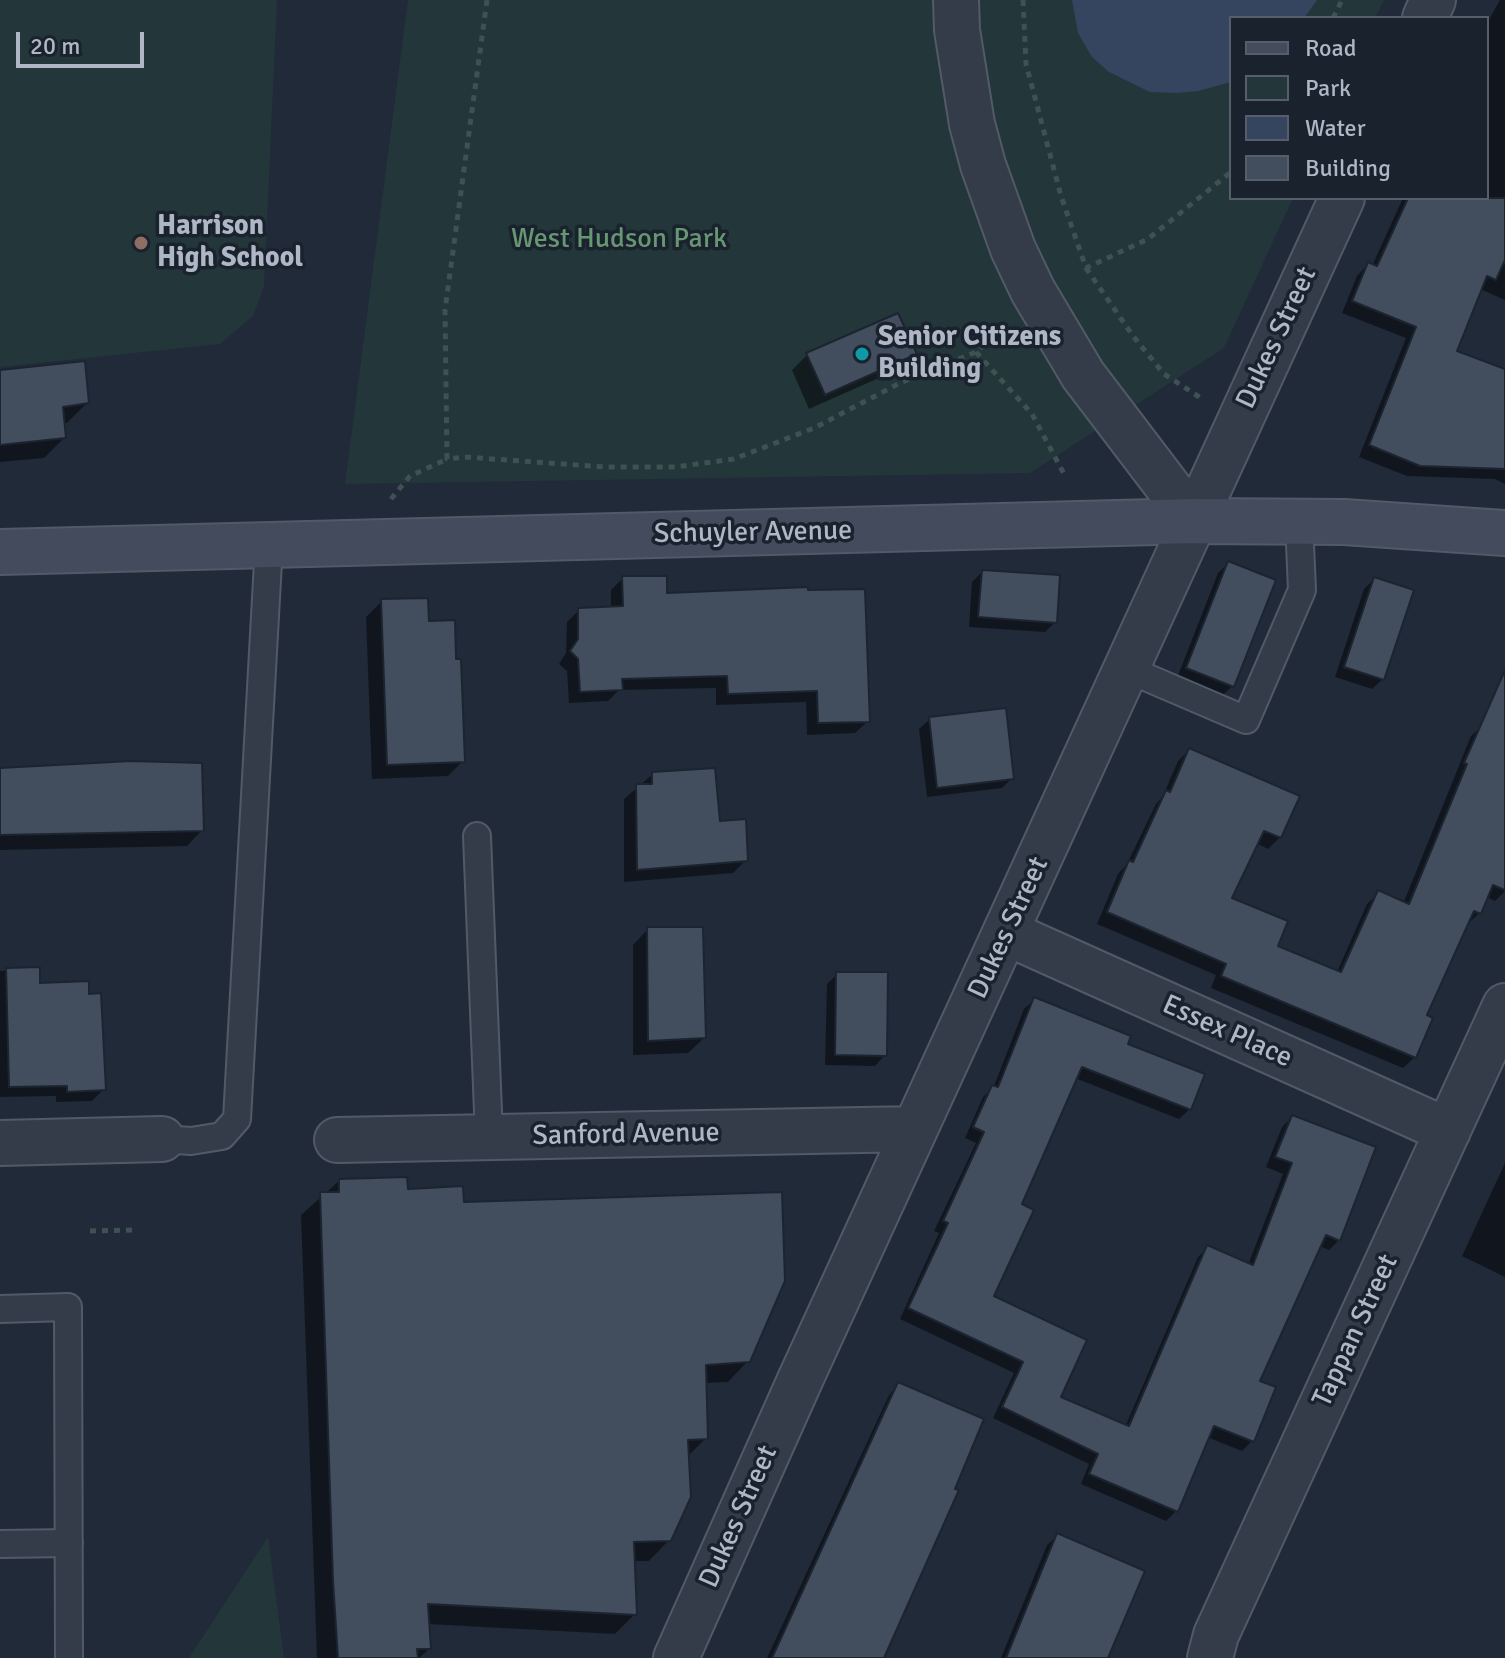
<!DOCTYPE html>
<html>
<head>
<meta charset="utf-8">
<style>
  body { margin:0 }
  #map { position:relative; width:1505px; height:1658px; overflow:hidden; background:#212a39; font-family:Signika,sans-serif }
  canvas { display:block }
  .legend { position:absolute; left:1229px; top:16px; width:260px; height:184px; box-sizing:border-box; background:#1a222e; border:2px solid #565e6b; margin:0; padding:10px 14px; list-style:none; font-size:24px; color:#afb7c6 }
  .legend li { display:flex; align-items:center; gap:16px; height:40px }
  .legend b { width:40px; border:2px solid #565e6b }
  .scale { position:absolute; left:16px; top:32px; width:128px; height:36px; box-sizing:border-box; border:4px solid #afb7c6; border-top:0; padding-left:10px; font-size:24px; line-height:28px; white-space:nowrap; color:#afb7c6; -webkit-text-stroke:6px #1a222e; paint-order:stroke }
</style>
</head>
<body>
<div id="map">
<canvas width="1505" height="1658"></canvas>
<ul class="legend">
<li><b style="height:10px;background:#434b5c"></b>Road</li>
<li><b style="height:22px;background:#23363a"></b>Park</li>
<li><b style="height:22px;background:#354560"></b>Water</li>
<li><b style="height:22px;background:#424d5e"></b>Building</li>
</ul>
<div class="scale">20 m</div>
</div>
<script>
const c = document.querySelector('canvas').getContext('2d');
c.lineJoin = 'round';
function fill(path, color) { c.fillStyle = color; c.fill(path, 'evenodd'); }
const poly = rows => new Path2D(rows.map(r => 'M' + r).join(''));
function strokePath(path, color, width, dash) { c.strokeStyle = color; c.lineWidth = width; c.lineCap = dash ? 'butt' : 'round'; c.setLineDash(dash || []); c.stroke(path); }
function write(font, color, halo, rows, align = 'center') {
  c.font = font + ' Signika,sans-serif'; c.lineWidth = 7; c.setLineDash([]); c.textBaseline = 'middle'; c.strokeStyle = halo; c.fillStyle = color; for (const [text, x, y, turn = 0] of rows) {
    c.save(); c.translate(x, y); c.rotate((+turn || 0) * Math.PI / 180); c.textAlign = isNaN(turn) ? turn : align; if (halo) c.strokeText(text, 0, 0); c.fillText(text, 0, 0); c.restore();
  }
}
const green = poly([
  [0,0,277,0,264,286,253,316,220,344,0,367],
  [408,0,1384,0,1375,18,1231,18,1231,198,1293,198,1224,348,1030,473,345,484],
  [268,1537,284,1658,189,1658]
]);
const water = poly([
  [1072,0,1317,0,1304,18,1231,18,1231,82,1198,91,1176,93,1150,92,1109,72,1092,57,1078,33]
]);
const shadow = poly([
  [1500,0,1505,0,1505,300,1480,289,1455,353,1505,371,1505,484,1495,479,1407,476,1359,457,1406,338,1342,313,1357,276,1368,264,1372,266,1403,198,1487,198,1487,23],
  [808,354,914,354,899,369,809,409,792,370],
  [0,372,87,403,67,423,63,423,64,438,44,458,0,462],
  [1228,563,1232,686,1222,696,1177,678,1218,573],
  [982,572,1055,622,1045,632,969,627,972,582],
  [623,578,665,595,868,721,855,733,807,735,806,702,716,705,716,688,619,690,608,701,569,703,567,671,559,664,566,653,567,622,579,610,611,609,611,590],
  [1374,579,1383,679,1372,689,1335,677,1364,589],
  [382,601,427,623,463,761,448,776,372,779,366,617],
  [1505,682,1505,891,1495,901,1486,897,1479,913,1468,924,1424,1016,1415,1057,1403,1068,1211,988,1216,975,1097,924,1118,874,1127,864,1156,804,1163,796,1178,761,1189,750,1280,837,1268,849,1256,843,1230,899,1275,947,1337,972,1367,904,1379,893,1403,904,1471,736,1483,725],
  [930,719,1012,778,1002,788,927,797,919,729],
  [0,770,202,830,187,846,0,850],
  [653,774,718,823,746,860,733,873,624,882,624,799],
  [648,929,704,1038,688,1053,633,1055,633,945],
  [38,969,38,985,104,1089,92,1101,56,1102,56,1096,0,1097,0,971],
  [837,974,885,1055,875,1066,825,1065,827,984],
  [1035,999,1125,1045,1190,1109,1179,1119,1075,1078,1019,1205,992,1297,1058,1398,1125,1427,1198,1257,1208,1247,1248,1265,1283,1174,1266,1167,1282,1127,1292,1117,1339,1240,1329,1250,1319,1246,1258,1382,1274,1388,1252,1441,1242,1451,1207,1437,1176,1511,1166,1521,1081,1484,1089,1464,993,1418,1014,1373,900,1319,939,1233,934,1231,976,1143,965,1138,983,1097,994,1086,1024,1009],
  [1505,1163,1505,1277,1462,1256],
  [339,1181,462,1204,748,1361,728,1382,705,1383,706,1438,687,1457,669,1540,649,1561,633,1561,635,1614,615,1634,427,1624,429,1649,419,1658,317,1658,301,1215],
  [899,1384,952,1490,880,1658,767,1658,889,1395],
  [1058,1535,1106,1658,1001,1658,1047,1545]
]);
const building = poly([
  [1408,198,1505,198,1505,260,1496,280,1487,276,1457,351,1505,369,1505,469,1420,466,1369,445,1416,327,1352,301,1368,262,1377,266,1408,198],
  [898,313,917,354,825,395,806,353,898,313],
  [85,361,89,403,63,407,66,438,0,445,0,370,85,361],
  [1228,561,1276,580,1234,687,1186,668,1228,561],
  [982,570,1060,575,1057,623,978,617,982,570],
  [622,576,667,576,667,593,808,587,808,590,865,589,870,722,818,723,817,691,728,694,727,676,622,679,623,690,580,692,578,659,570,651,578,639,578,608,623,606,622,576],
  [1374,577,1414,590,1384,680,1344,667,1374,577],
  [428,598,429,621,455,620,456,659,461,659,465,762,387,765,381,599,428,598],
  [1505,670,1505,890,1493,885,1481,914,1474,911,1427,1015,1433,1018,1416,1058,1221,976,1226,964,1107,912,1129,860,1133,862,1166,790,1170,792,1189,748,1300,796,1281,838,1264,831,1232,898,1288,921,1278,946,1341,972,1378,890,1409,904,1467,764,1464,763,1505,670],
  [1006,708,1014,779,937,788,929,717,1006,708],
  [131,761,202,763,204,831,0,835,0,768,131,761],
  [715,768,720,821,746,819,748,861,637,870,636,784,652,784,652,772,715,768],
  [647,927,703,927,706,1038,648,1041,647,927],
  [40,967,40,983,89,981,89,994,101,993,106,1090,67,1092,67,1086,9,1087,6,968,40,967],
  [836,972,888,972,887,1056,835,1055,836,972],
  [1034,997,1131,1036,1128,1044,1205,1074,1191,1110,1082,1067,1022,1204,1034,1210,994,1296,1087,1340,1061,1397,1129,1426,1207,1245,1253,1265,1292,1163,1275,1157,1292,1115,1376,1147,1340,1241,1326,1235,1260,1381,1276,1387,1254,1442,1214,1426,1178,1512,1089,1474,1098,1454,1002,1407,1023,1362,908,1308,948,1223,943,1221,984,1132,973,1127,992,1085,998,1087,1034,997],
  [407,1177,408,1189,463,1186,464,1202,782,1192,785,1281,750,1362,706,1365,708,1439,688,1440,691,1497,671,1541,634,1542,637,1615,428,1604,431,1649,417,1649,418,1658,338,1658,333,1581,320,1192,339,1192,339,1179,407,1177],
  [898,1382,984,1419,955,1489,959,1490,884,1658,772,1658,898,1382],
  [1057,1533,1145,1571,1108,1658,1006,1658,1057,1533]
]);
const path = poly([
  [487,0,445,310,447,459,465,457,605,467,675,467,734,459,814,428,902,382,976,352,1004,328],
  [1023,0,1026,64,1061,196,1086,268,1148,239,1231,172],
  [1333,18,1342,0],
  [1086,268,1133,336,1164,374,1204,400],
  [976,352,1032,414,1064,474],
  [391,499,410,476,447,459],
  [90,1231,133,1230]
]);
const lane = poly([
  [1127,669,1246,720,1302,590,1299,522],
  [477,836,489,1137],
  [162,1139,191,1141,222,1136,237,1119,269,544],
  [0,1309,68,1307,69,1658],
  [0,1544,69,1543]
]);
const street = poly([
  [956,0,957,30,972,124,983,165,1013,249,1033,291,1083,375,1194,521],
  [1425,18,1433,0],
  [1007,933,1448,1131],
  [337,1140,915,1129],
  [0,1143,162,1139],
  [676,1658,800,1380,1342,198],
  [1210,1658,1216,1635,1505,1006]
]);
const secondary = poly([
  [0,552,1194,521,1344,522,1505,533]
]);
const markers = [
  [141,243,8,"#8d6e63"],
  [862,354,8,"#0f9aa8"]
];
const poiNames = [
  ["Harrison",157,227],
  ["High School",157,259],
  ["Senior Citizens",878,338],
  ["Building",878,370]
];
const parkNames = [
  ["West Hudson Park",619,240]
];
const streetNames = [
  ["Dukes Street",1277,338,-65],
  ["Schuyler Avenue",753,533,-1],
  ["Dukes Street",1009,928,-65],
  ["Essex Place",1227,1032,24],
  ["Sanford Avenue",626,1135,-1],
  ["Tappan Street",1356,1331,-65],
  ["Dukes Street",739,1517,-66]
];
fill(green, '#23363a');
fill(water, '#354560');
fill(shadow, '#0007');
fill(building, '#424d5e');
strokePath(building, '#1c2430', 2);
strokePath(lane, '#525a67', 30);
strokePath(street, '#525a67', 48);
strokePath(secondary, '#525a67', 48);
strokePath(path, '#3e5254', 5, [6, 6]);
strokePath(lane, '#353c49', 26);
strokePath(street, '#353c49', 44);
strokePath(secondary, '#434b5c', 44);
for (const [x, y, r, color] of markers) { const dot = new Path2D(); dot.arc(x, y, r, 0, 2 * Math.PI); c.fillStyle = color; c.fill(dot); strokePath(dot, '#1a222e', 3); }
write('bold 28px', '#afb7c6', '#1a222e', poiNames, 'left');
write('28px', '#679673', '#1a222e', parkNames);
write('28px', '#afb7c6', '#1a222e', streetNames);
</script>
</body>
</html>
